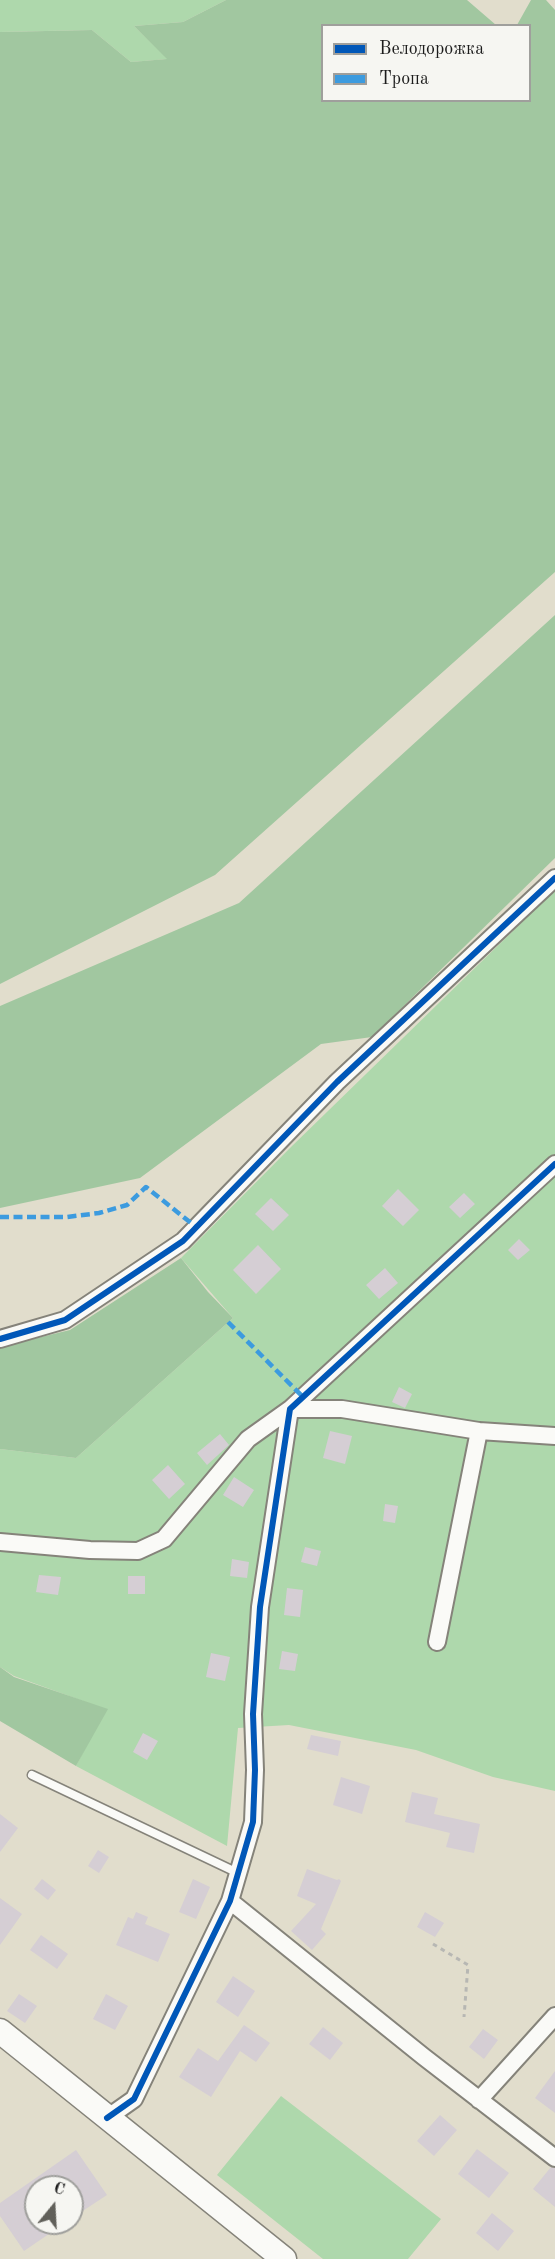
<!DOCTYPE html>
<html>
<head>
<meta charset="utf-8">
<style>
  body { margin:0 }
  #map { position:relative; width:555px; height:2259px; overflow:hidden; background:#e1ddcc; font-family:"Old Standard TT",serif }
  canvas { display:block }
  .legend { position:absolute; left:321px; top:24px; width:210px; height:78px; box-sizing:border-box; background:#f6f6f2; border:2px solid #9f9f9c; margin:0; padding:8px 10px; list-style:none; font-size:18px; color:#1c1c1c }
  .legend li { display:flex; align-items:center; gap:12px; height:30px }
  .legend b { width:30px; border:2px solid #9f9f9c }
  .north { position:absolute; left:24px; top:2175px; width:60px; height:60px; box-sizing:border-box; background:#f6f6f2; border:2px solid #9f9f9c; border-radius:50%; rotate:18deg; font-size:16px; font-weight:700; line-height:24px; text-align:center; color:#1c1c1c }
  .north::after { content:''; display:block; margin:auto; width:21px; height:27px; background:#61605a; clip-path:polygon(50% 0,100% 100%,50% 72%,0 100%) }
</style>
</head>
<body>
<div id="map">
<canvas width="555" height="2259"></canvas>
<ul class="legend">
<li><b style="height:8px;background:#0057b8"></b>Велодорожка</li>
<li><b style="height:8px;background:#3c9bdf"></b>Тропа</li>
</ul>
<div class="north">С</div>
</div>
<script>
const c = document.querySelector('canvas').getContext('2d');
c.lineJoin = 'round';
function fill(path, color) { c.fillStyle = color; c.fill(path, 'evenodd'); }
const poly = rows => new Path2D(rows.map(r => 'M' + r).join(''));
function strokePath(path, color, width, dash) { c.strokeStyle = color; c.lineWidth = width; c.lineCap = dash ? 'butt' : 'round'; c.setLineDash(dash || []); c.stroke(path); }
const green = poly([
  [0,0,226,0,183,22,134,26,168,59,131,62,92,30,0,32],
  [555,890,555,1791,493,1777,416,1750,289,1725,238,1728,227,1846,76,1766,105,1709,14,1676,0,1667,0,1449,76,1458,233,1318,181,1258,291,1147],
  [281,2096,441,2219,408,2259,323,2259,217,2175]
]);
const forest = poly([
  [226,0,467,0,496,25,322,26,322,100,530,100,530,26,517,25,531,0,546,0,555,10,555,572,215,875,0,984,0,32,92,30,131,62,167,59,134,26,183,22],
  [555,615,555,858,372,1037,321,1044,140,1178,0,1208,0,1006,239,903],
  [181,1258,208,1292,233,1318,76,1458,0,1449,0,1347,70,1330],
  [0,1667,14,1677,108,1709,76,1766,0,1721]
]);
const building = poly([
  [398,1189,419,1210,403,1226,382,1206],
  [464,1193,475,1204,460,1218,449,1207],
  [271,1198,289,1215,273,1231,255,1214],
  [519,1239,530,1250,518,1260,508,1250],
  [258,1245,281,1269,256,1294,233,1270],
  [385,1268,398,1283,379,1299,366,1285],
  [399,1387,412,1394,405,1408,392,1402],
  [330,1431,352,1436,345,1464,323,1458],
  [220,1434,229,1445,207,1465,197,1453],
  [168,1465,185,1484,169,1499,152,1480],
  [234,1477,254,1490,243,1507,223,1495],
  [385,1504,398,1506,395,1523,383,1521],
  [305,1547,321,1551,317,1566,301,1562],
  [232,1559,249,1562,247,1578,230,1576],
  [39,1575,61,1577,58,1595,36,1592],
  [128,1576,145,1576,145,1594,128,1594],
  [287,1588,303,1590,300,1617,284,1615],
  [282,1651,298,1654,295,1671,279,1669],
  [211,1653,230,1657,225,1681,206,1677],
  [143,1733,158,1741,147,1760,133,1752],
  [311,1735,341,1741,338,1756,307,1749],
  [341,1777,370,1786,362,1814,333,1805],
  [412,1792,438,1798,434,1814,480,1824,474,1853,446,1847,450,1833,405,1822],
  [0,1814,18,1828,0,1852],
  [98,1850,109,1857,99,1873,88,1866],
  [307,1869,337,1880,339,1879,341,1881,321,1929,326,1934,312,1950,291,1931,316,1904,297,1896],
  [42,1879,56,1890,48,1900,34,1889],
  [193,1879,210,1887,196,1919,179,1912],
  [0,1898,22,1914,0,1945],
  [136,1912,148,1917,145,1924,170,1934,158,1962,116,1945,128,1917,133,1919],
  [425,1912,444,1923,435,1937,417,1927],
  [41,1935,68,1954,57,1969,30,1950],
  [233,1976,255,1991,238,2017,216,2002],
  [19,1994,37,2006,25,2023,7,2011],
  [106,1994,128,2006,115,2030,93,2019],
  [244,2025,270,2043,256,2062,240,2051,211,2097,179,2077,198,2048,218,2061],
  [323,2027,343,2043,330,2060,309,2044],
  [483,2029,498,2040,484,2059,469,2047],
  [555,2071,555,2113,535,2098],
  [440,2115,457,2130,434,2156,417,2141],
  [477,2149,509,2173,489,2198,458,2174],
  [76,2150,107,2195,72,2218,72,2187,36,2187,36,2223,65,2223,24,2251,0,2216,0,2203],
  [551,2167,555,2168,555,2207,533,2189],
  [492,2213,514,2231,498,2251,476,2233]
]);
const path = poly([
  [433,1944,468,1965,464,2017]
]);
const lane = poly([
  [32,1775,238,1873]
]);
const street = poly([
  [0,1339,65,1320,183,1241,337,1082,555,878],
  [0,1542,90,1550,138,1551,164,1539,248,1439,290,1409,342,1409,479,1431,555,1436],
  [437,1642,479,1431],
  [230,1901,424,2057,555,2158],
  [479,2100,555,2016],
  [107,2118,134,2099,230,1901,253,1822,255,1770,253,1714,260,1607,290,1409,555,1164]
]);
const secondary = poly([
  [0,2031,284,2259]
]);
const quiet = poly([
  [0,1217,67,1217,99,1213,127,1205,146,1187,196,1227],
  [228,1322,303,1397]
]);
const cycleway = poly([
  [0,1339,65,1320,183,1241,337,1082,555,878],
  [107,2118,134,2099,230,1901,253,1822,255,1770,253,1714,260,1607,290,1409,555,1164]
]);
fill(green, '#aed8ac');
fill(forest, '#a1c7a0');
fill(building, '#d5ced4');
strokePath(lane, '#85837a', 11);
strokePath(street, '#85837a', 20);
strokePath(secondary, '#85837a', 27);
strokePath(path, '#b7b7b3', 3, [4.5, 4.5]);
strokePath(lane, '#fafaf7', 8);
strokePath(street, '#fafaf7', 16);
strokePath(secondary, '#fafaf7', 24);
strokePath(quiet, '#3c9bdf', 4.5, [9, 4.5]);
strokePath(cycleway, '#0057b8', 6);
</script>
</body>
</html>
